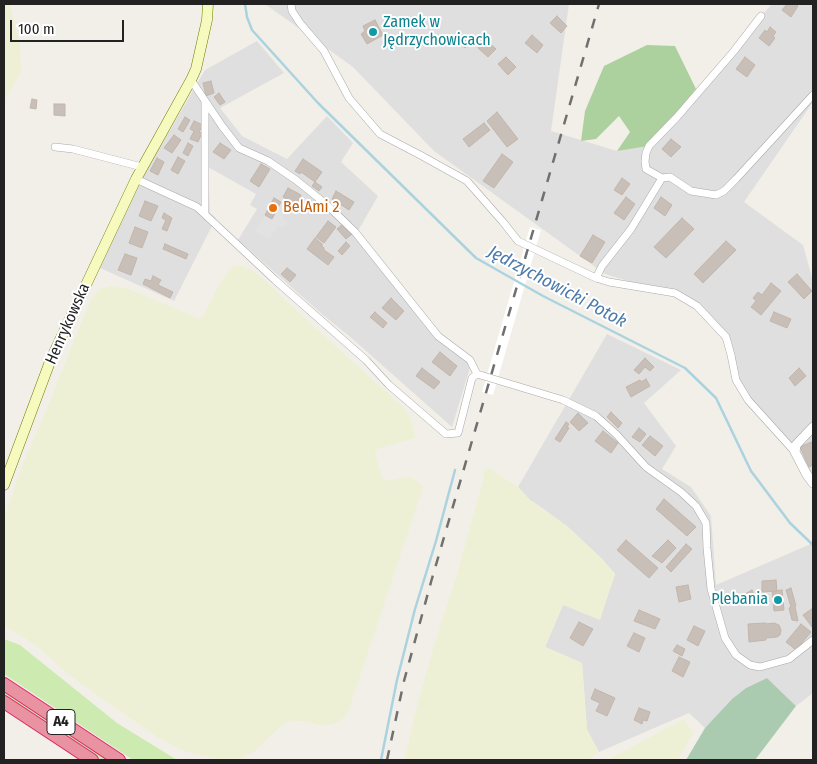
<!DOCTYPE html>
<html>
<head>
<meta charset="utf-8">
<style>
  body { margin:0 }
  #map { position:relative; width:817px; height:764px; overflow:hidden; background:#f2efe9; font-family:"Fira Sans Condensed",sans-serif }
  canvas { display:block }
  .frame { position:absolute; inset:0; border:5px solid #222; pointer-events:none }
  .scale { position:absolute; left:10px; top:20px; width:114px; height:22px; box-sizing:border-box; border:2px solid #222; border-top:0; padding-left:6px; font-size:15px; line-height:18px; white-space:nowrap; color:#222; -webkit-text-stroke:4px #fff; paint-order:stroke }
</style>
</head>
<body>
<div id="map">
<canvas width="817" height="764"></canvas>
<div class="frame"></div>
<div class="scale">100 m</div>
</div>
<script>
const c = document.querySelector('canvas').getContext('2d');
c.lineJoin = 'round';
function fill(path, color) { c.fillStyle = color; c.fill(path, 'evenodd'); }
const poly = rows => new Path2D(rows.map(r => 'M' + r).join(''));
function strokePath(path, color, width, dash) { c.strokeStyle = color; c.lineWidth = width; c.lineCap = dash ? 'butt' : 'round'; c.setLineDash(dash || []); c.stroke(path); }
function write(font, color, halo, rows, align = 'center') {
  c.font = font + ' "Fira Sans Condensed",sans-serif'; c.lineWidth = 4; c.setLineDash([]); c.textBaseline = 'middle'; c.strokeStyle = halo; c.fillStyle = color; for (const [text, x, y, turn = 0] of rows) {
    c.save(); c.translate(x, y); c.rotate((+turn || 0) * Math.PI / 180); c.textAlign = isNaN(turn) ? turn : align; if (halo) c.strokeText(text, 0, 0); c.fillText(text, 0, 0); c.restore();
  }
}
const residential = poly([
  [265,4,466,4,467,5,483,4,569,4,551,131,617,151,649,146,772,4,813,4,813,102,744,202,803,245,813,281,813,479,737,384,726,340,702,312,671,294,605,274,434,151,353,67],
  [257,41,284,73,220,108,242,136,287,159,327,116,353,143,341,162,378,196,355,236,435,338,471,364,452,427,348,335,323,315,238,240,257,209,250,205,256,194,208,167,210,213,216,218,174,301,100,268,146,171,205,70],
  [607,334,681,370,644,403,676,446,662,469,691,487,711,516,716,585,813,543,813,693,796,706,767,678,746,688,732,699,705,728,689,713,599,752,587,730,582,663,545,647,563,605,611,586,615,574,602,559,568,527,542,508,530,500,518,487]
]);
const farmland = poly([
  [4,4,10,4,20,45,21,73,4,101],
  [235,266,242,266,252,270,261,277,311,324,400,404,411,418,415,438,377,449,375,453,378,465,383,479,386,481,405,477,412,478,416,480,422,486,422,491,348,712,344,718,335,723,326,725,318,725,302,721,291,721,284,723,255,751,240,759,233,760,223,760,198,755,182,750,157,737,69,675,36,645,4,626,4,519,22,466,46,411,73,343,91,299,100,289,110,286,126,288,198,318,203,316,205,313,218,287,230,268],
  [485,468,489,468,518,487,530,500,542,508,568,527,602,559,615,574,600,620,563,605,545,647,582,663,587,730,599,752,589,760,405,760,414,717,433,649,457,574,483,481],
  [684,719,693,733,678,760,607,760]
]);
const grass = poly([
  [4,639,20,645,117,723,177,760,133,760,4,674],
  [4,689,111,760,102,760,4,695]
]);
const forest = poly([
  [647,45,675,46,696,89,649,146,617,151,630,132,619,116,596,139,581,141,585,111,604,66]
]);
const cemetery = poly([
  [767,678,796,706,755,760,686,760,705,728,732,699,746,688]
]);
const parking = poly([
  [282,202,287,206,282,213,282,217,288,222,283,228,279,226,269,239,255,231,265,216,272,219]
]);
const pier = poly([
  [530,227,541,230,493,395,482,392]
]);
const stream = poly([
  [245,4,247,17,252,30,318,103,476,258,543,296,685,368,716,398,751,471,790,523,813,545],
  [381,760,397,680,415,609,436,541,455,470]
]);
const building = poly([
  [787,4,798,4,797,5,798,6,791,17,782,10,787,4],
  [557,16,567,26,561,33,550,23,557,16],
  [375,20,383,35,367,44,361,34,365,31,363,26,375,20],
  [770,27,776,32,773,36,775,38,769,46,759,38,765,30,767,32,770,27],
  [532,35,543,45,537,53,525,43,532,35],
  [464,39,469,44,465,48,460,44,464,39],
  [485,39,496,49,488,57,478,48,485,39],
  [506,57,516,67,508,75,498,64,506,57],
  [745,57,755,65,747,77,736,69,745,57],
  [211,81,214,93,206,96,203,83,211,81],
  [219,93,225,102,220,105,214,97,219,93],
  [32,99,37,100,36,109,30,108,32,99],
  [54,104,65,104,65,116,54,115,54,104],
  [497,112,518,139,507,147,487,121,497,112],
  [185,117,190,120,183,132,178,129,185,117],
  [194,121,203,125,199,132,202,133,198,142,190,139,194,131,190,129,194,121],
  [484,123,490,130,469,147,463,139,484,123],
  [174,135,181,140,172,153,164,148,174,135],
  [671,139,681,147,671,157,662,149,671,139],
  [188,143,193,146,188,156,183,153,188,143],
  [220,143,231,150,224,159,213,152,220,143],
  [502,154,513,162,494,188,483,181,502,154],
  [178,157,185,161,178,174,171,170,178,157],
  [157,158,164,162,158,175,150,171,157,158],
  [303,159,322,172,315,182,301,172,300,174,295,171,303,159],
  [261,164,270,169,259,187,250,181,261,164],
  [622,178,630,184,622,195,614,190,622,178],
  [315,182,322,187,319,191,312,186,315,182],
  [288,188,301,195,296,205,283,197,288,188],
  [336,191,354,202,349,210,332,199,336,191],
  [626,197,635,204,624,220,614,213,626,197],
  [661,197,672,205,665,216,654,208,661,197],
  [274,198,281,202,272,219,265,215,274,198],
  [145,201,158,206,151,221,139,216,145,201],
  [164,213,172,218,167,231,162,229,166,220,162,218,164,213],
  [682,218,694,229,666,258,654,247,682,218],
  [328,221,336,227,324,243,316,237,328,221],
  [343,224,352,234,346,239,337,229,343,224],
  [135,227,148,232,142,248,129,243,135,227],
  [593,235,605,242,592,263,580,256,593,235],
  [315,238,322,244,322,246,324,248,324,250,334,257,328,265,307,249,315,238],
  [726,241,736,250,703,283,694,274,726,241],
  [346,242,350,246,342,255,338,251,346,242],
  [165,244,188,254,186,259,163,249,165,244],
  [125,254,137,258,131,275,118,270,125,254],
  [287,268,296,275,290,282,281,274,287,268],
  [797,274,812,291,804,299,788,282,797,274],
  [153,276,161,280,158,285,173,292,170,298,143,284,145,279,151,281,153,276],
  [771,283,781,291,761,315,751,307,756,301,753,298,758,292,762,295,771,283],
  [391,298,404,311,396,320,382,308,391,298],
  [375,312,387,323,383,328,370,317,375,312],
  [774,312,791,319,787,328,770,321,774,312],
  [440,352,457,366,450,376,432,362,440,352],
  [645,358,654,367,650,371,645,367,639,374,634,370,645,358],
  [422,368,440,382,434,389,416,376,422,368],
  [799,368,806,376,795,386,789,378,799,368],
  [646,379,650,386,631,397,626,387,640,380,641,382,646,379],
  [611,412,622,423,618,428,607,417,611,412],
  [578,413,588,423,579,431,570,422,578,413],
  [566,422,569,424,567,427,569,428,560,442,555,439,566,422],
  [639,428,646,434,640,442,632,437,639,428],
  [603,431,618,443,611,453,595,441,603,431],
  [650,436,663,446,655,456,642,445,650,436],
  [811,442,813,448,813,465,809,467,800,447,811,442],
  [664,499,696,527,687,536,656,509,664,499],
  [626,540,658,568,649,578,617,550,626,540],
  [668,540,676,548,662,563,652,556,668,540],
  [686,544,692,549,671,572,666,567,686,544],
  [776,580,777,591,762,592,762,581,776,580],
  [688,585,691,599,679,602,676,587,688,585],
  [791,588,796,606,795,607,798,621,792,620,789,608,791,607,786,590,791,588],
  [752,590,756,598,747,603,743,595,752,590],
  [782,590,784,610,774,611,772,591,782,590],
  [813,608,813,626,812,627,803,615,813,608],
  [639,610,660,619,655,629,634,621,639,610],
  [579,622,593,629,583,646,570,638,579,622],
  [765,623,765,624,774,623,779,625,781,630,780,635,777,637,766,638,766,640,749,642,748,624,765,623],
  [801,624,811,632,796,650,786,642,801,624],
  [694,626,705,631,698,646,687,640,694,626],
  [634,633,645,638,639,652,627,646,634,633],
  [677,645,685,649,682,656,673,651,677,645],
  [679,657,690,662,683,677,672,671,679,657],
  [595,689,615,698,607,716,596,711,600,703,591,699,595,689],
  [639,708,650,712,647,721,643,720,642,724,634,720,639,708]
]);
const minor = poly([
  [291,4,292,11,300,23,324,51,349,98,380,134,422,156,467,181,503,222,518,241,596,278,609,282,675,293,697,306,726,337,731,355,736,380,748,400,795,452],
  [761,16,734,51,677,117,649,146,646,153,645,161,646,169,662,178,670,177,691,191,716,195,724,191,736,179,813,95],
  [191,80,222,126,239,148,268,161,296,180,327,205,355,232,438,336,470,360,477,374,563,400,596,416,616,434,646,467,681,492,696,506,706,523,707,548,711,589,725,638,736,655,750,665,760,667,789,659,813,640],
  [205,102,205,214],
  [55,147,73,149,142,167],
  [136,179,197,207,275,280,366,360,389,385,446,434,458,433,472,378,477,374],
  [596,278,602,266,631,229,662,178]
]);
const tertiary = poly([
  [813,427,796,445,795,452,807,475,813,483]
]);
const secondary = poly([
  [4,485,51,359,136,179,191,80,196,69,207,20,208,4]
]);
const motorway = poly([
  [4,684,119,760],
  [4,702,92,760]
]);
const rail = poly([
  [387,760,404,681,431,582,599,4]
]);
const markers = [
  [373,32,5,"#0f9aa8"],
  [273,208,5,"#e8710a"],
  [778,600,5,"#0f9aa8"]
];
const shields = [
  [61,722,28]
];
const shieldNames = [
  ["A4",61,722]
];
const cultureNames = [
  ["Zamek w",383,23],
  ["Jędrzychowicach",383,41],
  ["Plebania",768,600,"right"]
];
const foodNames = [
  ["BelAmi 2",283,208]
];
const streetNames = [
  ["Henrykowska",68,324,-66]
];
const waterNames = [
  ["Jędrzychowicki Potok",557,287,28]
];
fill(residential, '#e0dfdf');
fill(farmland, '#eef0d5');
fill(grass, '#cdebb0');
fill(forest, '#add19e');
fill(cemetery, '#aacbaf');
fill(parking, '#e2e2e2');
fill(pier, '#fff');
strokePath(stream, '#aad3df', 2.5);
fill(building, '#c7bfb8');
strokePath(building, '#c4b6ab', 1);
strokePath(minor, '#a9a9a9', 8);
strokePath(tertiary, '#a9a9a9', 10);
strokePath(secondary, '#707d05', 11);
strokePath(motorway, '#dc2a67', 14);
strokePath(minor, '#fff', 7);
strokePath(tertiary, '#fff', 9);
strokePath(secondary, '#f7fabf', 10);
strokePath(motorway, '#e892a2', 12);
strokePath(rail, '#707070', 2.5, [10, 10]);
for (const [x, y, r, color] of markers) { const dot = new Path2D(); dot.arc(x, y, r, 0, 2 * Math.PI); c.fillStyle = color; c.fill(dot); strokePath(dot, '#fff', 2); }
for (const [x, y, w] of shields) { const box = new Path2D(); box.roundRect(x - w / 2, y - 12.5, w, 25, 4); c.fillStyle = '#fff'; c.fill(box); strokePath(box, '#222', 1); }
write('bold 15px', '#222', null, shieldNames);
write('16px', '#0d838f', '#fff', cultureNames, 'left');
write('16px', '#c56008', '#fff', foodNames, 'left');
write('16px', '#222', '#fff', streetNames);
write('italic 18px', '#4a7aab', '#fff', waterNames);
</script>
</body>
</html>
